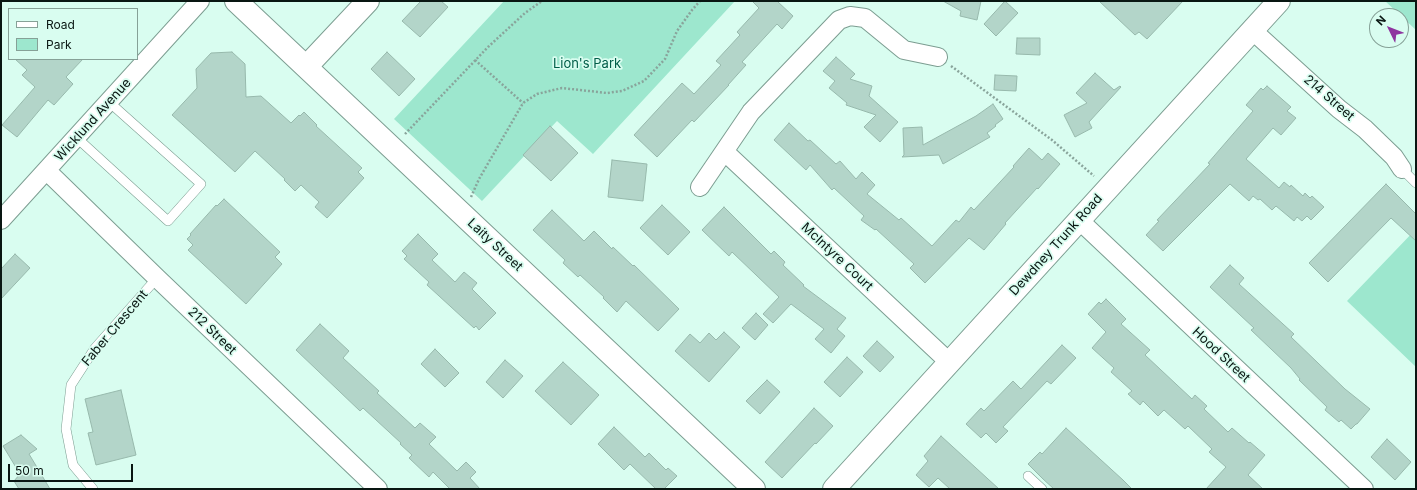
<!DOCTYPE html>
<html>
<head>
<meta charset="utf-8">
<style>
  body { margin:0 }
  #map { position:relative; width:1417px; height:490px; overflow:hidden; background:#d9fdf0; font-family:Inter,sans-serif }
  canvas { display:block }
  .frame { position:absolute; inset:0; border:2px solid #091612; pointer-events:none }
  .legend { position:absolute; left:8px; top:8px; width:130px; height:52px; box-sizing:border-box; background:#d9fdf0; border:1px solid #86a197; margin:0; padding:5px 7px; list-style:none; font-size:12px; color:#091612 }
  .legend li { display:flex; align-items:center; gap:8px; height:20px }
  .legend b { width:20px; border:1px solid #86a197 }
  .north { position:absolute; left:1369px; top:8px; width:40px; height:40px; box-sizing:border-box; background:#d9fdf0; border:1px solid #86a197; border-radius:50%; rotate:313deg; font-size:11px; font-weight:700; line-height:16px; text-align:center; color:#091612 }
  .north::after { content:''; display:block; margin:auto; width:14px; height:18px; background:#8e349f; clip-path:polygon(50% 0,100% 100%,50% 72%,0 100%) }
  .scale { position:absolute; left:8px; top:464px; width:125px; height:18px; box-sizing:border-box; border:2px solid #091612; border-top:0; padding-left:5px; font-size:12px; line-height:14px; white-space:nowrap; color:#091612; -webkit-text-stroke:3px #d9fdf0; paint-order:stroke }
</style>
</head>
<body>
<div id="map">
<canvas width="1417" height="490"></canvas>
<div class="frame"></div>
<ul class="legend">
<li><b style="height:5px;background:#fff"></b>Road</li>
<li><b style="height:11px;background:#9de7ce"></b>Park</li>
</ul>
<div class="north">N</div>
<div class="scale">50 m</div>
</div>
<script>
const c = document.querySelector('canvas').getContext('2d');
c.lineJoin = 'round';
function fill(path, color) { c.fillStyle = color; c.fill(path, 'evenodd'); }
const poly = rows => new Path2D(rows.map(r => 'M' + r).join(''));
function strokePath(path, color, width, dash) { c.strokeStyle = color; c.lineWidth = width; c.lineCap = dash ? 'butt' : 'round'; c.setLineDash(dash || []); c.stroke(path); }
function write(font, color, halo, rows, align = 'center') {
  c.font = font + ' Inter,sans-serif'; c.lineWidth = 3.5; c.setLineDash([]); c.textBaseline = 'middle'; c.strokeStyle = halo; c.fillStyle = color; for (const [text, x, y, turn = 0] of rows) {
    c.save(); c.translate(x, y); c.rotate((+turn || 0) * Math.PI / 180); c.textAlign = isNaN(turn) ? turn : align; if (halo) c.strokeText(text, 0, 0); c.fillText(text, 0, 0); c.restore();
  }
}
const green = poly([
  [504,1,735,1,593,154,557,121,482,201,394,119],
  [1385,1,1416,1,1416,30],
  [1416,229,1416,367,1347,301]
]);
const building = poly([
  [421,1,441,1,448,7,420,37,402,21,421,1],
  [752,1,777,1,793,16,782,29,777,24,742,62,746,65,728,85,729,85,694,122,692,120,657,157,634,135,682,83,694,94,721,65,716,61,740,35,737,32,759,8,752,1],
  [943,1,981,1,977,20,960,16,961,11,943,1],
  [1005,1,1018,13,996,36,984,24,1005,1],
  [1099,1,1183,1,1147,39,1139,32,1135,35,1099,1],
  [1017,38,1040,38,1040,55,1016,54,1017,38],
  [232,52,245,64,246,97,261,96,291,123,299,115,300,116,304,112,317,125,316,126,362,168,358,172,364,178,327,218,315,207,319,202,301,185,295,191,284,180,285,179,255,151,235,172,172,115,197,88,196,69,211,53,232,52],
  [387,52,415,79,399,96,371,69,387,52],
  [836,57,855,74,850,79,872,86,869,96,898,122,880,142,864,127,876,115,846,105,847,103,829,88,835,81,823,71,836,57],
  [15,59,83,59,66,77,73,84,54,105,48,100,17,137,2,125,35,87,22,75,27,70,15,59],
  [1095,73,1114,90,1120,86,1121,87,1089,122,1092,128,1075,137,1064,115,1087,103,1076,93,1095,73],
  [995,75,1017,76,1016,91,994,90,995,75],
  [1267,86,1291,107,1287,111,1296,118,1281,135,1273,128,1246,159,1279,188,1284,182,1290,187,1291,185,1303,196,1305,193,1310,198,1312,196,1324,207,1311,220,1307,216,1302,221,1297,217,1294,221,1276,206,1272,210,1260,199,1258,200,1253,196,1249,201,1230,184,1163,251,1146,235,1159,221,1157,220,1210,164,1208,163,1253,111,1246,105,1261,88,1263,90,1267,86],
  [993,104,1003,119,995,125,996,126,987,133,990,137,943,164,939,155,902,157,904,155,903,128,922,127,923,145,976,116,993,104],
  [789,123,808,141,810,140,836,164,840,161,856,179,862,172,875,185,867,194,899,220,901,218,932,246,956,220,959,222,971,207,974,210,1014,167,1013,166,1029,148,1042,160,1048,153,1060,164,1038,189,1037,188,1005,223,1006,224,984,250,969,238,925,283,910,268,914,264,876,229,875,230,861,220,864,216,834,188,832,190,810,165,806,170,774,140,789,123],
  [550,126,578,153,551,181,523,155,550,126],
  [612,160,647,164,643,201,608,197,612,160],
  [1386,184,1416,214,1416,241,1391,218,1328,282,1309,263,1386,184],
  [224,199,280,252,275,257,282,264,246,304,188,250,193,245,187,239,191,235,190,234,216,205,217,206,224,199],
  [662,205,690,232,668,255,640,228,662,205],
  [724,207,771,254,774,251,785,262,783,265,804,285,803,286,846,318,837,329,845,336,831,353,815,339,824,329,791,304,773,323,763,314,779,297,732,252,729,256,702,230,724,207],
  [552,210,584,241,594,231,612,249,613,247,633,266,634,265,679,309,658,331,626,301,617,312,603,298,604,297,580,275,578,277,563,263,565,260,533,230,552,210],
  [418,234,438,254,432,260,455,282,464,272,477,283,472,289,496,313,479,330,476,326,474,328,427,285,429,282,404,259,407,256,402,251,418,234],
  [15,254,30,268,1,299,1,269,15,254],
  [1230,265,1244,278,1239,284,1294,334,1291,337,1345,389,1370,409,1357,424,1356,424,1351,429,1341,420,1339,422,1325,410,1327,407,1299,380,1300,379,1291,368,1251,330,1254,328,1210,287,1230,265],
  [1106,299,1126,319,1121,324,1150,350,1145,355,1192,399,1195,395,1207,406,1204,409,1228,432,1232,428,1249,443,1250,442,1265,455,1248,475,1263,489,1206,489,1226,467,1209,452,1212,449,1188,426,1185,429,1164,410,1158,416,1143,401,1140,405,1128,394,1132,391,1111,372,1114,368,1092,348,1106,332,1088,314,1099,302,1101,304,1106,299],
  [756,313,768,325,755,340,742,328,756,313],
  [320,324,349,351,343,358,379,391,377,393,415,428,420,423,436,437,429,444,457,471,466,462,476,472,470,478,480,489,450,489,433,472,429,477,409,458,412,455,400,444,401,443,363,408,360,411,296,350,320,324],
  [724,332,740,347,709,382,675,351,690,334,700,343,709,333,716,340,724,332],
  [877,341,894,357,880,372,863,356,877,341],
  [1062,345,1076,358,1051,384,1047,381,1003,427,1008,431,996,443,986,433,981,438,966,424,981,408,984,411,1013,381,1021,389,1062,345],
  [435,349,459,373,445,387,421,364,435,349],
  [847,357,863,372,840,397,824,382,847,357],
  [505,360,523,376,503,398,486,382,505,360],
  [563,362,599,395,571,425,535,391,563,362],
  [767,380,780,392,760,414,746,401,767,380],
  [121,390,136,455,96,465,88,433,93,432,85,399,121,390],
  [814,408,833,426,816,444,815,443,782,478,765,462,814,408],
  [614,427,645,457,649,453,666,470,668,468,677,476,664,489,656,489,630,464,624,470,598,444,614,427],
  [1066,428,1123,480,1132,489,1054,489,1043,479,1028,464,1040,452,1042,454,1066,428],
  [21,435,37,449,29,454,50,489,19,489,14,481,20,474,3,446,21,435],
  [941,436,999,489,950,489,938,478,929,487,916,475,928,461,924,456,941,436],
  [1387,439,1411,462,1395,480,1371,457,1387,439]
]);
const path = poly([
  [475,60,523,103],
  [951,66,1052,140,1094,176],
  [405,134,488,47,525,13,542,1],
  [471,197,479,179,523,103,537,94,562,88,607,93,622,91,644,81,665,59,677,31,692,10,700,1]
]);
const service = poly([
  [77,138,168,221,201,184,109,102],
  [1402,169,1416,183],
  [1028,476,1042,489],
  [93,489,73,465,66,429,71,385,95,348,157,278]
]);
const minor = poly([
  [1252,30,1339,109,1365,129,1394,157,1402,169],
  [725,152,949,362],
  [47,171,157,278,378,489],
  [700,187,751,112,839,20,850,16,865,18,904,50,938,57],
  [1,220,200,1],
  [1079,220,1364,489]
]);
const tertiary = poly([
  [236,1,754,489],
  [306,67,368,1]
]);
const secondary = poly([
  [834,489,1279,1]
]);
const parkNames = [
  ["Lion's Park",587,64]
];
const streetNames = [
  ["214 Street",1329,98,41],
  ["Wicklund Avenue",93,120,-48],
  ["Laity Street",495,245,43],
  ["Dewdney Trunk Road",1056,245,-48],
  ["McIntyre Court",837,257,43],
  ["Faber Crescent",115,328,-50],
  ["212 Street",212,331,44],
  ["Hood Street",1221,355,43]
];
fill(green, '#9de7ce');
fill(building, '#b3d5c9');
strokePath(building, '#97b9ac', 1);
strokePath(service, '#7c9d91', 10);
strokePath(minor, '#7c9d91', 20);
strokePath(tertiary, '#7c9d91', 24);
strokePath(secondary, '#7c9d91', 24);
strokePath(path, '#89a49b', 2.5, [2, 2]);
strokePath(service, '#fff', 9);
strokePath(minor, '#fff', 18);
strokePath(tertiary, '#fff', 22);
strokePath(secondary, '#fff', 22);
write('13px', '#005d48', '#d9fdf0', parkNames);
write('13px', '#091612', '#d9fdf0', streetNames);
</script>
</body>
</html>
